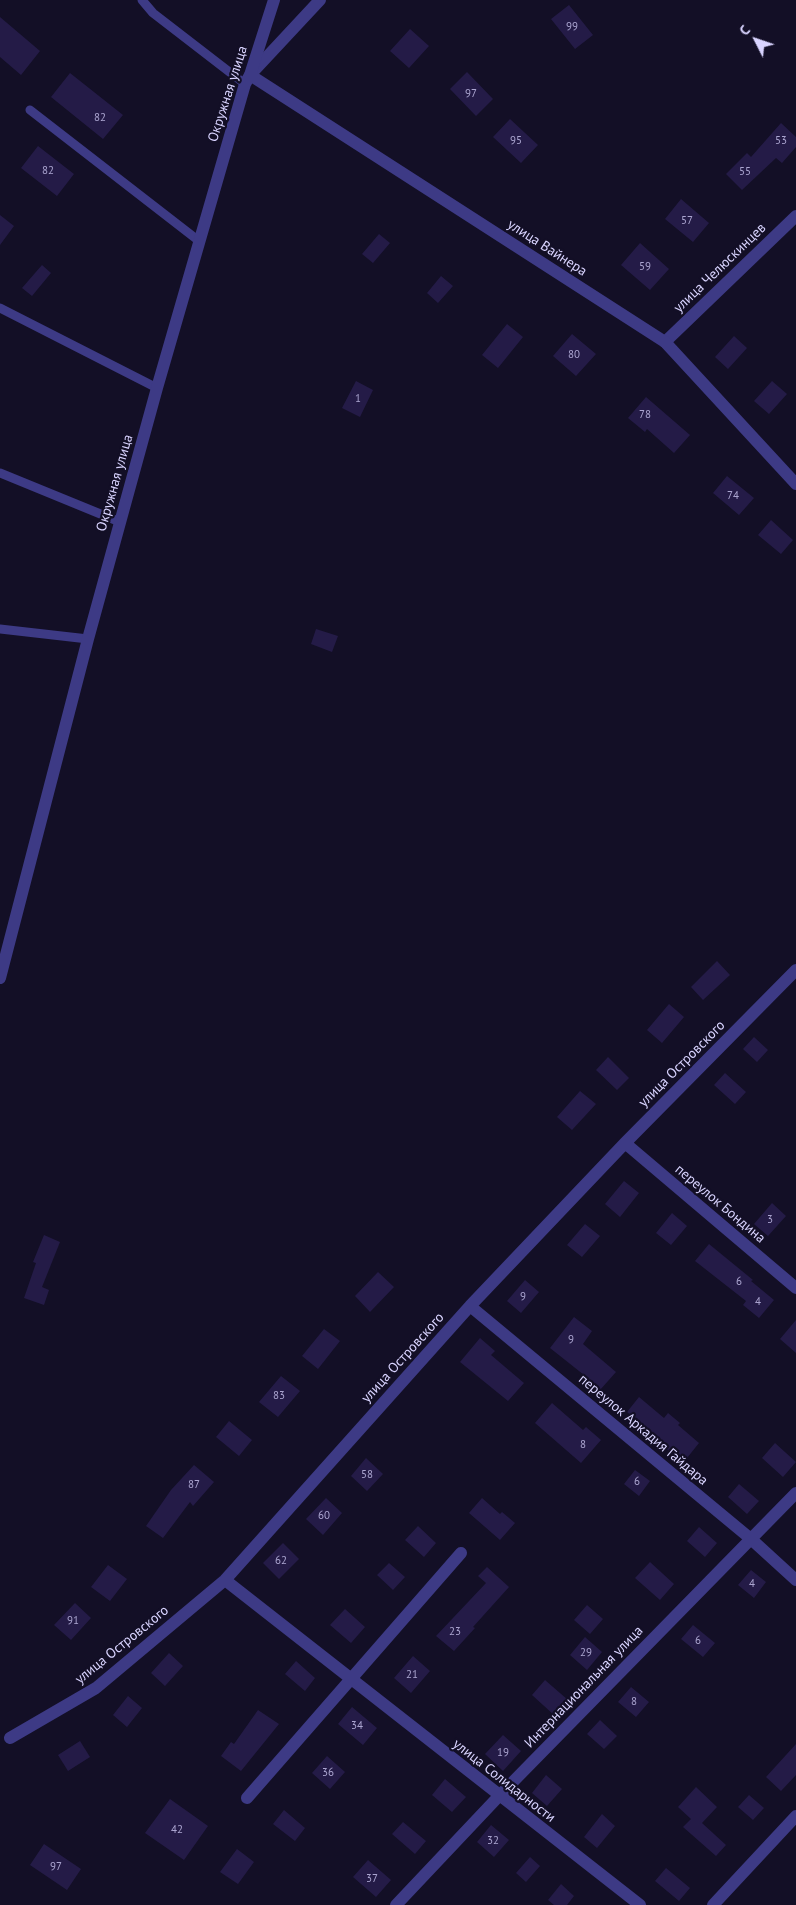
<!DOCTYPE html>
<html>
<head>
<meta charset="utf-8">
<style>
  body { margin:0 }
  #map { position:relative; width:796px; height:1905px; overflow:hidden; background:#130f26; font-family:"PT Sans",sans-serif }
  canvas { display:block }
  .north { position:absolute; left:731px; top:15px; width:50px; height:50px; -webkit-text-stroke:4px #130f26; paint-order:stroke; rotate:311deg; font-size:14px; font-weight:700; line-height:20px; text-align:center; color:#d9d4ff }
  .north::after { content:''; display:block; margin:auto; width:18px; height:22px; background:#d9d4ff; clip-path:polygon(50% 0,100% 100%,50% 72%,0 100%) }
</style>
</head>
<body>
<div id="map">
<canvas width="796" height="1905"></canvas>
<div class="north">С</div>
</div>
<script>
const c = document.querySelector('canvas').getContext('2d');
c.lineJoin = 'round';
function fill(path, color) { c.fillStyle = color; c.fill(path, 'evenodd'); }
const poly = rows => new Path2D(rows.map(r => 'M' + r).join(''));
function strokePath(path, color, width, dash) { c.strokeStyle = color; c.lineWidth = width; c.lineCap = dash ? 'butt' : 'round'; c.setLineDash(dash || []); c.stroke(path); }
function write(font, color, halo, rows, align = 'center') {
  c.font = font + ' "PT Sans",sans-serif'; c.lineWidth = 4.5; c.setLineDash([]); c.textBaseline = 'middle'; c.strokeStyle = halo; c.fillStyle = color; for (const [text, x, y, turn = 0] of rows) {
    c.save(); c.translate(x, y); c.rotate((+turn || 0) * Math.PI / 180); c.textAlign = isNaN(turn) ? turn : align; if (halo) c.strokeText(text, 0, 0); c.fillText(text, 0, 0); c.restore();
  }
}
const building = poly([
  [569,5,593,35,575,49,551,19],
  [0,17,40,51,21,75,0,57],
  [410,29,429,46,409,68,390,51],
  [467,72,493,99,476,116,450,89],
  [70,73,123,115,103,139,51,97],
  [510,119,538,145,521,163,493,137],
  [781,123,796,137,796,147,782,163,776,158,742,190,726,174,747,153,751,157],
  [38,146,74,174,57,196,21,168],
  [681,199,709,223,693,242,665,219],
  [0,215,14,226,0,245],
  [379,234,390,243,373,263,362,254],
  [640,243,669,269,650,290,621,265],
  [42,265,51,273,32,296,22,288],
  [441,276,453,286,438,303,427,293],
  [507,324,523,337,498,368,482,355],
  [572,334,596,354,576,376,553,356],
  [734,336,747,348,728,369,715,357],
  [356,381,373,390,360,417,342,408],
  [772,381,787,394,769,414,754,401],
  [646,397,690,435,674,453,647,429,645,432,628,418],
  [727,476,754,498,739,515,713,493],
  [771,520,793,540,781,554,758,535],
  [316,629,338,636,332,652,311,644],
  [717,961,730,975,703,1000,691,987],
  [669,1004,684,1017,662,1043,647,1030],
  [754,1037,768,1050,757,1062,743,1049],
  [608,1057,629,1078,617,1090,596,1070],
  [725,1073,746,1092,735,1104,714,1085],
  [580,1091,596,1104,572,1130,557,1117],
  [624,1181,639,1193,620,1217,605,1204],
  [772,1203,786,1216,768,1236,754,1224],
  [672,1213,687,1226,671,1245,656,1233],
  [585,1224,600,1236,582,1257,567,1245],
  [44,1235,60,1242,42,1287,49,1290,44,1305,24,1298,36,1263,33,1262],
  [709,1244,753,1280,751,1281,774,1300,759,1318,743,1305,746,1301,695,1261],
  [378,1272,394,1287,370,1312,355,1296],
  [525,1280,539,1292,521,1313,507,1301],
  [574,1317,592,1331,583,1344,616,1372,600,1390,583,1376,584,1375,550,1348],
  [796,1320,796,1353,780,1339],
  [324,1329,340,1341,318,1369,302,1356],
  [480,1338,495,1351,491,1355,524,1383,508,1401,460,1362],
  [281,1376,300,1391,278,1417,259,1402],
  [639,1397,664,1418,668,1413,680,1423,678,1425,699,1443,683,1463,650,1435,652,1433,627,1412],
  [552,1403,583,1430,586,1427,601,1440,581,1463,535,1423],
  [229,1421,252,1440,239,1456,216,1437],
  [775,1443,796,1462,783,1477,762,1458],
  [366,1458,383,1474,367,1491,351,1476],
  [194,1465,214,1482,193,1506,190,1502,163,1538,146,1526,171,1490],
  [635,1470,650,1481,639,1496,624,1484],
  [739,1484,759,1501,747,1514,728,1497],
  [326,1498,342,1513,323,1535,306,1519],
  [482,1498,500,1514,502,1512,515,1523,500,1540,469,1513],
  [418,1526,436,1543,424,1557,405,1540],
  [699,1527,717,1543,705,1557,687,1541],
  [283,1543,299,1559,279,1579,263,1563],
  [650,1562,674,1584,660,1600,635,1578],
  [389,1563,405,1577,393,1590,377,1575],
  [108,1565,127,1579,110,1601,91,1587],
  [487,1567,509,1587,473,1627,475,1628,454,1651,436,1636,486,1583,478,1576],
  [751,1570,766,1582,754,1598,738,1585],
  [75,1603,91,1618,71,1640,54,1625],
  [587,1605,603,1619,590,1634,574,1620],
  [345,1609,365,1627,351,1643,330,1625],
  [693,1625,715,1643,703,1657,681,1639],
  [585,1637,602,1652,587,1670,570,1655],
  [169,1653,183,1666,165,1686,151,1673],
  [413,1656,430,1671,411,1693,394,1678],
  [296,1661,315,1678,305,1691,285,1674],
  [545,1680,568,1700,554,1715,532,1695],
  [631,1687,649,1702,636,1717,618,1702],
  [128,1696,142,1708,127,1727,113,1715],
  [352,1707,377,1728,363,1745,338,1724],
  [258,1710,279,1724,241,1771,221,1756,231,1742,234,1744],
  [600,1720,617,1736,604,1749,587,1734],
  [503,1735,521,1751,503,1771,485,1754],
  [80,1741,90,1757,68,1771,58,1755],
  [796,1744,796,1775,781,1791,766,1777],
  [327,1756,345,1772,330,1789,312,1773],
  [546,1775,562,1789,547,1806,532,1793],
  [445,1779,466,1797,452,1812,432,1795],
  [696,1787,717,1807,702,1823,726,1845,716,1856,683,1827,691,1819,678,1807],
  [749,1795,764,1808,753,1820,738,1807],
  [170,1799,208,1826,184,1860,145,1833],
  [284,1810,305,1828,295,1841,273,1824],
  [602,1814,615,1826,597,1848,584,1837],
  [403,1822,426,1841,415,1854,392,1834],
  [491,1825,509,1840,494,1857,477,1842],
  [44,1844,81,1869,67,1890,30,1865],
  [237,1849,254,1862,238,1884,220,1872],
  [530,1857,540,1866,526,1882,516,1873],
  [368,1860,391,1880,376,1897,353,1877],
  [666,1868,690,1888,679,1901,655,1881],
  [561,1884,574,1896,567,1905,554,1905,548,1900]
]);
const service = poly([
  [142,0,153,13,245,84],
  [30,110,199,241],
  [0,308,157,388],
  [0,473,120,522],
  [0,629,88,639]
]);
const minor = poly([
  [250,75,320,0],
  [665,342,796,216],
  [625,1143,796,1288],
  [470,1306,751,1539,796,1580],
  [225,1580,640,1905],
  [10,1738,96,1688,225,1580,470,1306,625,1143,796,970],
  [247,1798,461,1553],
  [396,1905,499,1796,796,1493]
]);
const tertiary = poly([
  [250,75,665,342,796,484],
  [0,978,88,639,157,388,245,84,250,75,274,0],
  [713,1905,796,1816]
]);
const numberNames = [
  ["99",572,27],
  ["97",471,94],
  ["82",100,118],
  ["95",516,141],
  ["53",781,141],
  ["82",48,171],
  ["55",745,172],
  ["57",687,221],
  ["59",645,267],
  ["80",574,355],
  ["1",358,399],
  ["78",645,415],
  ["74",733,496],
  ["3",770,1220],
  ["6",739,1282],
  ["9",523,1297],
  ["4",758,1302],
  ["9",571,1340],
  ["83",279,1396],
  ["8",583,1445],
  ["58",367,1475],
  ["6",637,1482],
  ["87",194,1485],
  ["60",324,1516],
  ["62",281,1561],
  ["4",752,1584],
  ["91",73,1621],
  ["23",455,1632],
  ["6",698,1641],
  ["29",586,1653],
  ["21",412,1675],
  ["8",634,1702],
  ["34",357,1726],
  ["19",503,1753],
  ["36",328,1773],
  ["42",177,1830],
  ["32",493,1841],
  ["97",56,1867],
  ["37",372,1879]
];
const streetNames = [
  ["Окружная улица",228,94,-72],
  ["улица Вайнера",547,248,33],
  ["улица Челюскинцев",720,268,-44],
  ["Окружная улица",115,483,-74],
  ["улица Островского",682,1064,-45],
  ["переулок Бондина",720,1204,40],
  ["улица Островского",403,1358,-48],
  ["переулок Аркадия Гайдара",643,1430,40],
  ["улица Островского",122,1645,-39],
  ["Интернациональная улица",584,1687,-46],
  ["улица Солидарности",504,1781,38]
];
fill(building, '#241b47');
strokePath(service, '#3d3a85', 9);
strokePath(minor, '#3d3a85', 12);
strokePath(tertiary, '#3d3a85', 12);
write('11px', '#aca6d1', null, numberNames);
write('14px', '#d9d4ff', '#130f26', streetNames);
</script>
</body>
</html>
